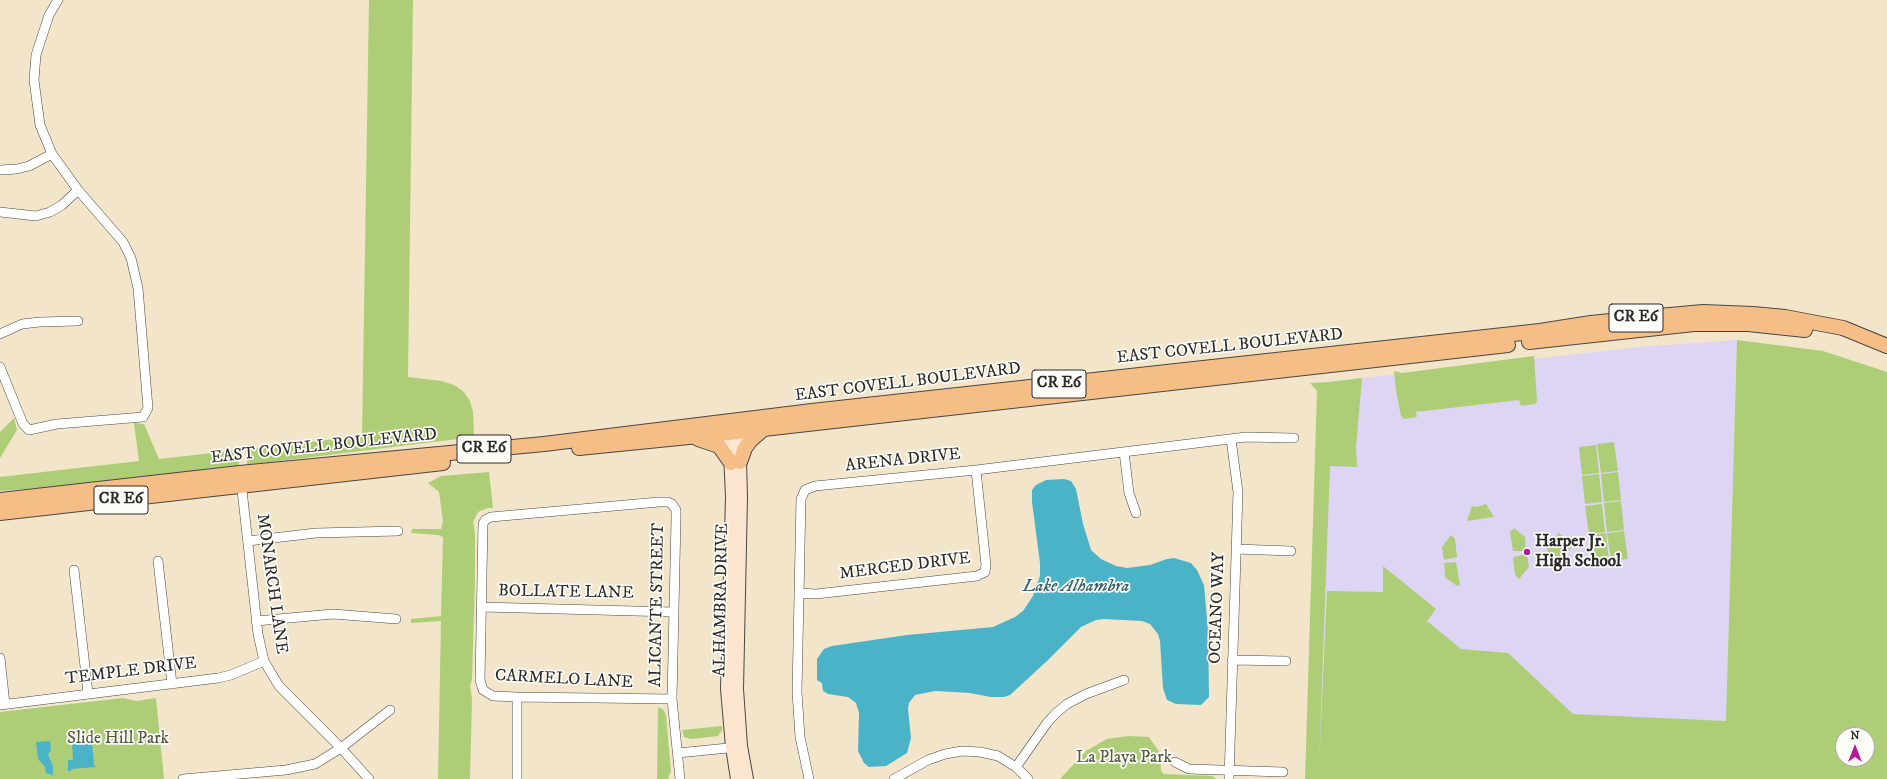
<!DOCTYPE html>
<html>
<head>
<meta charset="utf-8">
<style>
  body { margin:0 }
  #map { position:relative; width:1887px; height:779px; overflow:hidden; background:#f2e5ca; font-family:"IM FELL DW Pica",serif }
  canvas { display:block }
  .north { position:absolute; left:1835px; top:727px; width:40px; height:40px; box-sizing:border-box; background:#fdfcf7; border:1px solid #a9a8a5; border-radius:50%; rotate:0deg; font-size:11px; font-weight:700; line-height:16px; text-align:center; color:#2b2b2b }
  .north::after { content:''; display:block; margin:auto; width:14px; height:18px; background:#b5179e; clip-path:polygon(50% 0,100% 100%,50% 72%,0 100%) }
</style>
</head>
<body>
<div id="map">
<canvas width="1887" height="779"></canvas>
<div class="north">N</div>
</div>
<script>
const c = document.querySelector('canvas').getContext('2d');
c.lineJoin = 'round';
function fill(path, color) { c.fillStyle = color; c.fill(path, 'evenodd'); }
const poly = rows => new Path2D(rows.map(r => 'M' + r).join(''));
function strokePath(path, color, width, dash) { c.strokeStyle = color; c.lineWidth = width; c.lineCap = dash ? 'butt' : 'round'; c.setLineDash(dash || []); c.stroke(path); }
function write(font, color, halo, rows, align = 'center') {
  c.font = font + ' "IM FELL DW Pica",serif'; c.lineWidth = 3.5; c.setLineDash([]); c.textBaseline = 'middle'; c.strokeStyle = halo; c.fillStyle = color; for (const [text, x, y, turn = 0] of rows) {
    c.save(); c.translate(x, y); c.rotate((+turn || 0) * Math.PI / 180); c.textAlign = isNaN(turn) ? turn : align; if (halo) c.strokeText(text, 0, 0); c.fillText(text, 0, 0); c.restore();
  }
}
const built = poly([
  [1737,340,1725,779,1317,779,1329,382,1639,347]
]);
const green = poly([
  [369,0,413,0,408,377,441,381,454,385,463,391,470,401,473,412,474,437,247,465,247,449,362,436],
  [1737,340,1823,351,1887,372,1887,779,1305,779,1317,391,1310,383,1329,382,1362,378,1356,448,1357,467,1330,466,1319,766,1327,591,1383,592,1383,566,1436,609,1427,621,1461,649,1508,653,1573,714,1726,721],
  [1843,735,1867,735,1867,759,1843,759],
  [1534,356,1537,401,1535,404,1521,406,1519,400,1416,412,1417,417,1404,419,1401,416,1396,391,1394,371,1402,373],
  [14,418,17,430,0,458,0,432],
  [134,423,144,424,159,459,239,450,239,466,53,487,0,491,0,477,139,461],
  [1614,442,1618,471,1601,473,1597,444],
  [1596,445,1599,473,1582,475,1579,447],
  [489,472,493,508,488,508,478,512,473,522,475,533,475,580,472,680,470,686,472,699,470,779,438,779,441,621,411,623,411,619,441,616,443,537,438,535,411,533,412,529,441,529,443,521,439,492,428,483,441,476],
  [1618,472,1621,500,1604,502,1601,474],
  [1599,474,1602,502,1585,504,1582,476],
  [1621,501,1624,530,1607,532,1604,503],
  [1486,504,1494,517,1467,521,1472,506,1477,507],
  [1602,504,1605,532,1589,534,1585,506],
  [1514,528,1525,537,1526,551,1513,551,1510,532],
  [1624,531,1628,559,1611,561,1607,533],
  [1559,533,1571,543,1572,547,1560,562,1548,553,1547,547],
  [1606,533,1609,561,1592,563,1589,535],
  [1451,535,1455,539,1457,557,1444,560,1442,547],
  [1527,554,1529,567,1519,579,1515,575,1513,557],
  [1456,562,1460,585,1457,586,1445,577,1444,563],
  [123,698,136,701,156,698,164,779,0,779,0,712],
  [658,707,663,709,666,715,671,771,668,779,657,779],
  [722,726,722,730,718,736,691,739,684,737,682,730],
  [1129,736,1149,737,1160,753,1161,771,1164,774,1212,776,1217,779,1060,779,1086,751,1107,739]
]);
const water = poly([
  [1064,479,1071,481,1076,489,1083,524,1091,550,1101,559,1116,566,1127,568,1150,565,1167,559,1174,558,1191,563,1197,570,1204,585,1208,631,1209,697,1201,705,1176,704,1167,700,1163,688,1160,641,1158,634,1150,624,1142,621,1104,619,1096,620,1081,627,1047,661,1010,695,1004,697,991,697,970,693,935,691,915,695,909,703,908,709,911,738,907,753,886,766,869,767,864,763,858,751,859,713,856,703,848,697,828,694,823,691,822,683,817,680,817,659,824,649,832,646,907,635,993,627,1015,617,1023,611,1033,596,1040,576,1040,563,1032,502,1032,490,1036,485,1046,480],
  [50,741,51,751,48,754,53,767,53,775,46,773,45,767,38,759,36,742],
  [92,742,94,765,96,767,71,769,71,771,68,771,68,760,73,760,72,743]
]);
const minor = poly([
  [0,170,17,169,29,166,52,154],
  [0,212,36,216,50,212,62,205,78,190],
  [0,334,22,324,40,322,78,321],
  [0,367,23,424,29,430,57,424,143,417,148,408,138,288,131,258,123,242,78,190,52,154,40,125,34,80,36,55,49,15,58,0],
  [1124,452,1129,493,1136,513],
  [241,481,258,634,264,661,279,686,341,748,369,779],
  [248,541,316,533,398,531],
  [1236,549,1291,551],
  [158,561,172,684],
  [74,570,88,693],
  [799,593,816,594,977,576,985,572,986,565,976,470],
  [482,607,673,612],
  [256,621,333,614,396,619],
  [0,658,5,704],
  [1232,660,1286,661],
  [672,699,517,697,493,696,483,690,480,680,483,524,485,520,491,517,659,502,668,502,672,504,676,510,676,519,672,699,680,779],
  [0,705,218,678,231,675,264,661],
  [678,753,738,747],
  [1175,762,1189,769,1283,772],
  [1016,767,1047,723,1056,713,1067,704,1086,694,1124,680],
  [183,779,286,770,315,764,341,748,390,710],
  [517,779,517,697],
  [809,779,800,737,797,692,801,499,805,490,815,486,976,470,1246,437,1294,438],
  [894,779,928,760,945,754,962,751,980,752,998,756,1016,767,1028,779],
  [1229,779,1238,492,1231,439]
]);
const secondary = poly([
  [737,424,740,462,741,497,737,689,741,746,747,779],
  [729,431,732,497,727,689,732,747,737,779]
]);
const primary = poly([
  [1529,342,1694,324,1748,324,1805,330],
  [698,439,719,446,731,463],
  [579,448,719,434,1508,345],
  [740,462,745,448,751,440,765,428],
  [0,500,240,473,544,444,812,411,1540,331,1591,323,1659,316,1703,312,1753,314,1785,317,1843,328,1887,346],
  [0,513,443,463]
]);
const markers = [
  [1527,552,4,"#b5179e"]
];
const shields = [
  [1636,318,54],
  [1059,384,54],
  [484,449,54],
  [121,500,54]
];
const shieldNames = [
  ["CR E6",1636,318],
  ["CR E6",1059,384],
  ["CR E6",484,449],
  ["CR E6",121,500]
];
const streetNames = [
  ["EAST COVELL BOULEVARD",1230,347,-6],
  ["EAST COVELL BOULEVARD",908,383,-7],
  ["EAST COVELL BOULEVARD",324,447,-6],
  ["ARENA DRIVE",903,461,-6],
  ["MERCED DRIVE",905,567,-7],
  ["MONARCH LANE",271,584,82],
  ["BOLLATE LANE",566,593,1],
  ["ALHAMBRA DRIVE",722,600,-89],
  ["ALICANTE STREET",658,605,-89],
  ["OCEANO WAY",1218,608,-88],
  ["TEMPLE DRIVE",131,672,-7],
  ["CARMELO LANE",564,680,3]
];
const poiNames = [
  ["Harper Jr.",1535,542],
  ["High School",1535,562]
];
const parkNames = [
  ["Slide Hill Park",118,739],
  ["La Playa Park",1124,758]
];
const waterNames = [
  ["Lake Alhambra",1076,587]
];
fill(built, '#ded5f5');
fill(green, '#adce76');
fill(water, '#4ab3c8');
strokePath(minor, '#494743', 10);
strokePath(secondary, '#494743', 14);
strokePath(primary, '#494743', 16);
strokePath(minor, '#fff', 9);
strokePath(secondary, '#fbe5cf', 12);
strokePath(primary, '#f6be87', 14);
for (const [x, y, r, color] of markers) { const dot = new Path2D(); dot.arc(x, y, r, 0, 2 * Math.PI); c.fillStyle = color; c.fill(dot); strokePath(dot, '#fdfcf7', 1.5); }
for (const [x, y, w] of shields) { const box = new Path2D(); box.roundRect(x - w / 2, y - 14, w, 28, 3); c.fillStyle = '#fdfcf7'; c.fill(box); strokePath(box, '#2b2b2b', 1); }
write('bold 16px', '#2b2b2b', null, shieldNames);
write('17px', '#2b2b2b', '#fdfcf7', streetNames);
write('bold 17px', '#2b2b2b', '#fdfcf7', poiNames, 'left');
write('17px', '#525c42', '#fdfcf7', parkNames);
write('italic 18px', '#37616a', '#fdfcf7', waterNames);
</script>
</body>
</html>
